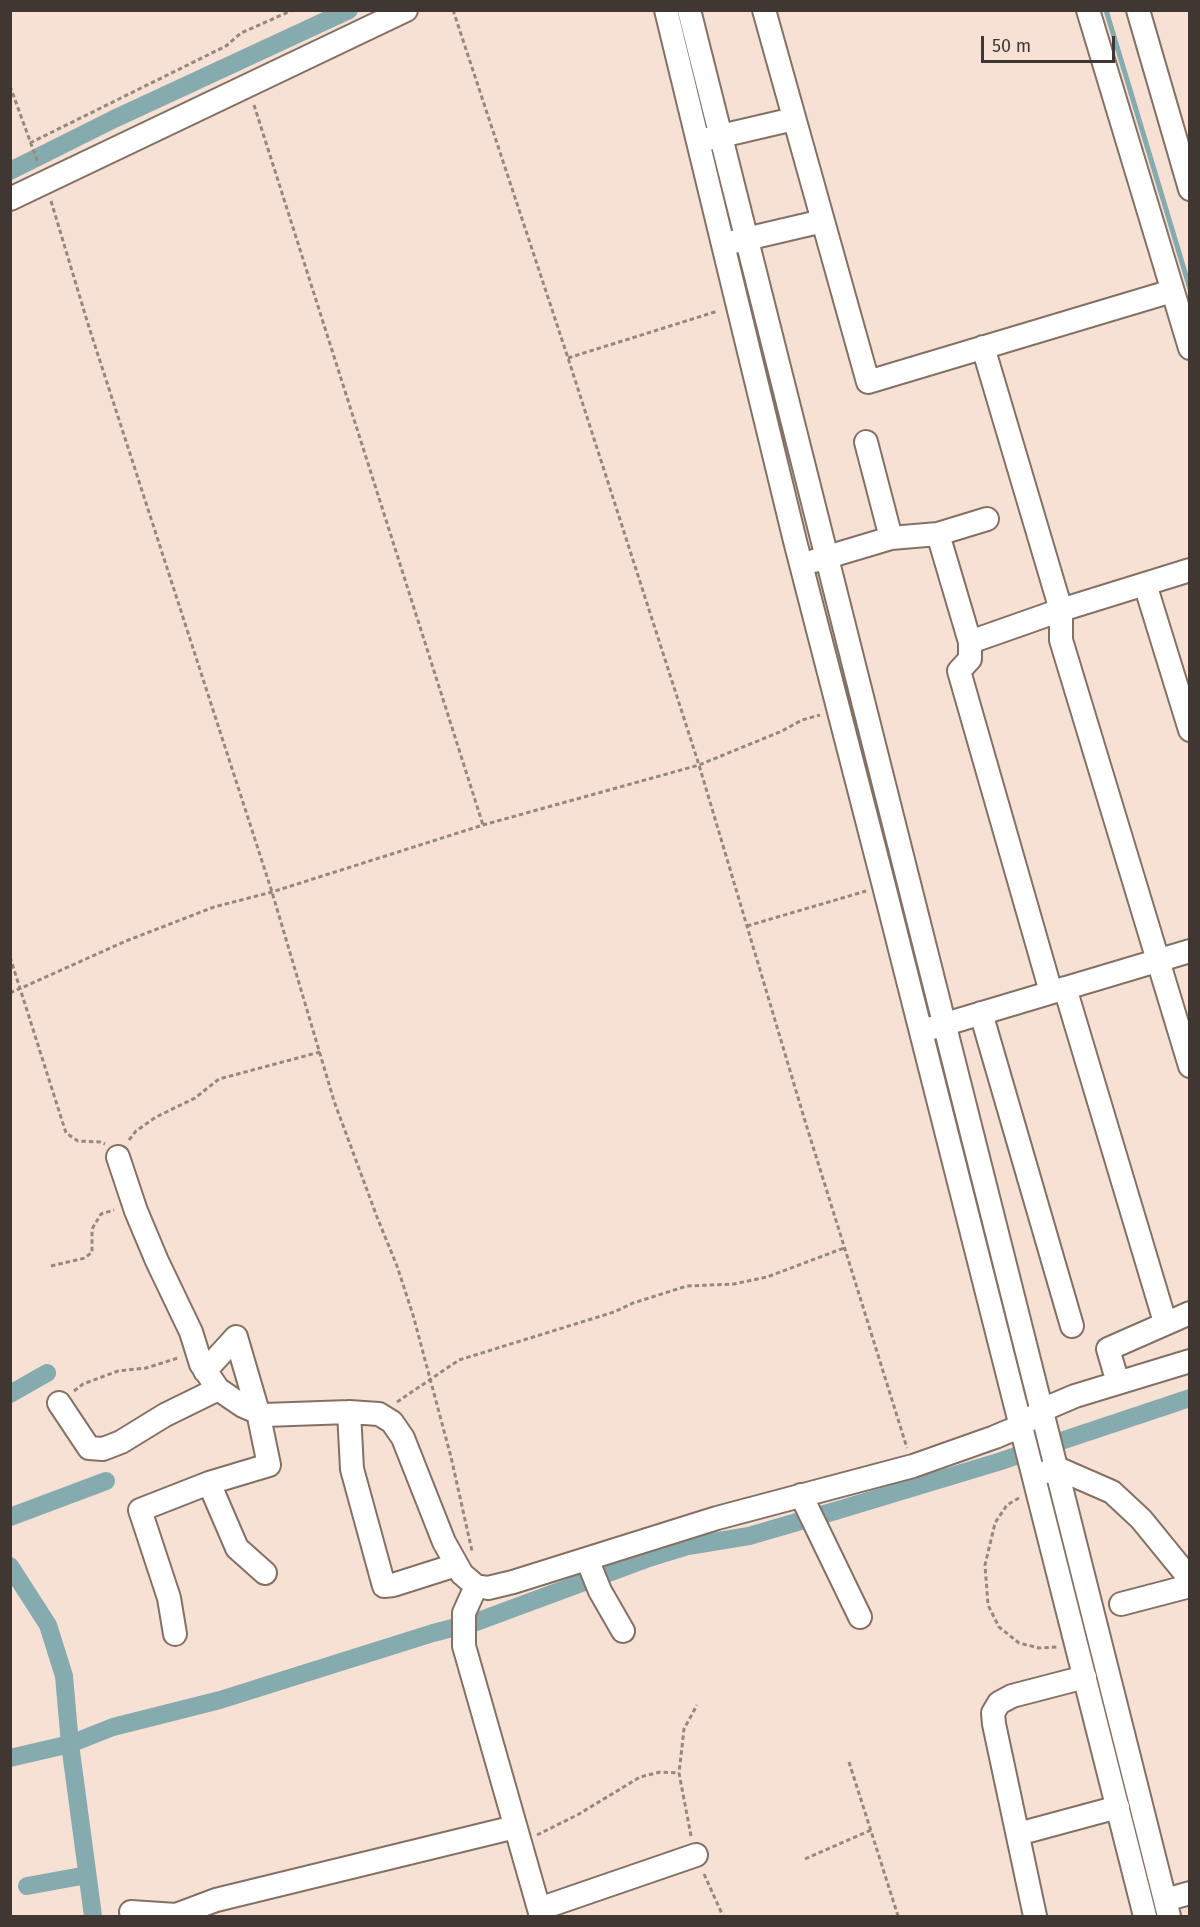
<!DOCTYPE html>
<html>
<head>
<meta charset="utf-8">
<style>
  body { margin:0 }
  #map { position:relative; width:1200px; height:1927px; overflow:hidden; background:#f7e1d4; font-family:"Fira Sans",sans-serif }
  canvas { display:block }
  .frame { position:absolute; inset:0; border:12px solid #403732; pointer-events:none }
  .scale { position:absolute; left:981px; top:36px; width:134px; height:27px; box-sizing:border-box; border:3px solid #403732; border-top:0; padding-left:8px; font-size:18px; line-height:21px; white-space:nowrap; color:#403732; -webkit-text-stroke:4px #f7e1d4; paint-order:stroke }
</style>
</head>
<body>
<div id="map">
<canvas width="1200" height="1927"></canvas>
<div class="frame"></div>
<div class="scale">50 m</div>
</div>
<script>
const c = document.querySelector('canvas').getContext('2d');
c.lineJoin = 'round';
const poly = rows => new Path2D(rows.map(r => 'M' + r).join(''));
function strokePath(path, color, width, dash) { c.strokeStyle = color; c.lineWidth = width; c.lineCap = dash ? 'butt' : 'round'; c.setLineDash(dash || []); c.stroke(path); }
const stream = poly([
  [1106,10,1190,289]
]);
const canal = poly([
  [10,171,114,119,349,10],
  [10,1394,47,1373],
  [10,1517,106,1481],
  [10,1566,48,1625,64,1676,70,1744,93,1916],
  [10,1758,70,1744,113,1727,220,1700,433,1633,476,1622,646,1559,688,1546,749,1536,835,1511,998,1462,1190,1398],
  [27,1886,87,1875]
]);
const path = poly([
  [453,10,568,358,699,765,805,1121,907,1448],
  [10,86,38,163],
  [254,105,483,825],
  [30,143,226,46,241,33,293,10],
  [51,201,88,324,272,892,334,1101,377,1217,397,1266,413,1315,451,1457,472,1551],
  [568,358,718,311],
  [747,926,866,891],
  [10,957,66,1133,78,1141,100,1142,105,1144],
  [10,993,126,941,214,907,272,892,483,825,699,765,782,731,802,720,820,715],
  [129,1140,136,1131,156,1117,195,1098,219,1079,320,1052],
  [51,1266,85,1258,92,1252,92,1229,101,1214,114,1210],
  [74,1391,83,1384,118,1371,146,1368,178,1358],
  [397,1402,459,1360,614,1312,633,1303,687,1286,734,1284,767,1277,844,1248],
  [1019,1498,1007,1505,995,1523,985,1565,988,1605,999,1627,1019,1643,1039,1648,1058,1647],
  [849,1762,898,1916],
  [537,1835,579,1814,640,1777,660,1772,679,1773],
  [691,1836,679,1773,684,1729,697,1705],
  [805,1859,871,1830],
  [704,1874,723,1916]
]);
const minor = poly([
  [666,10,795,541,884,886,1145,1916],
  [689,10,1169,1916],
  [764,10,868,382,1172,291],
  [1088,10,1190,348],
  [1138,10,1190,189],
  [708,139,794,119],
  [10,199,406,10],
  [733,242,823,221],
  [983,347,1061,610,1061,640,1190,1066],
  [866,442,891,538],
  [938,534,970,642,970,659,959,671,1051,992],
  [814,561,891,538,938,534,987,519],
  [1145,584,1190,730],
  [970,642,1061,610,1190,570],
  [1065,988,1165,1322],
  [981,1013,1072,1326],
  [932,1028,1190,951],
  [118,1157,136,1211,157,1261,191,1332,201,1364,218,1389,243,1406,264,1415,349,1412,379,1414,392,1422,403,1438,444,1542,462,1574,476,1586,488,1588,513,1582,717,1518,913,1466,995,1437,1021,1426,1042,1410,1075,1396,1190,1361],
  [1118,1383,1108,1349,1190,1313],
  [59,1403,89,1448,103,1449,121,1442,165,1415,218,1389],
  [349,1412,352,1469,384,1586,393,1585,456,1565],
  [1046,1472,1057,1468,1112,1492,1141,1519,1190,1579],
  [209,1483,237,1548,265,1573],
  [801,1495,860,1617],
  [587,1559,600,1591,623,1631],
  [476,1586,464,1613,464,1646,541,1916],
  [1121,1604,1190,1586],
  [175,1634,169,1598,140,1510,209,1483,269,1465,258,1412,236,1337,205,1371],
  [1018,1834,1118,1807],
  [1165,1900,1190,1893],
  [539,1909,696,1855],
  [131,1912,176,1915,216,1900,515,1827],
  [1035,1916,994,1724,993,1713,999,1703,1012,1696,1085,1677]
]);
strokePath(stream, '#86abae', 5);
strokePath(canal, '#86abae', 18);
strokePath(minor, '#847165', 26);
strokePath(path, '#97887f', 3, [4.5, 3]);
strokePath(minor, '#fff', 22);
</script>
</body>
</html>
